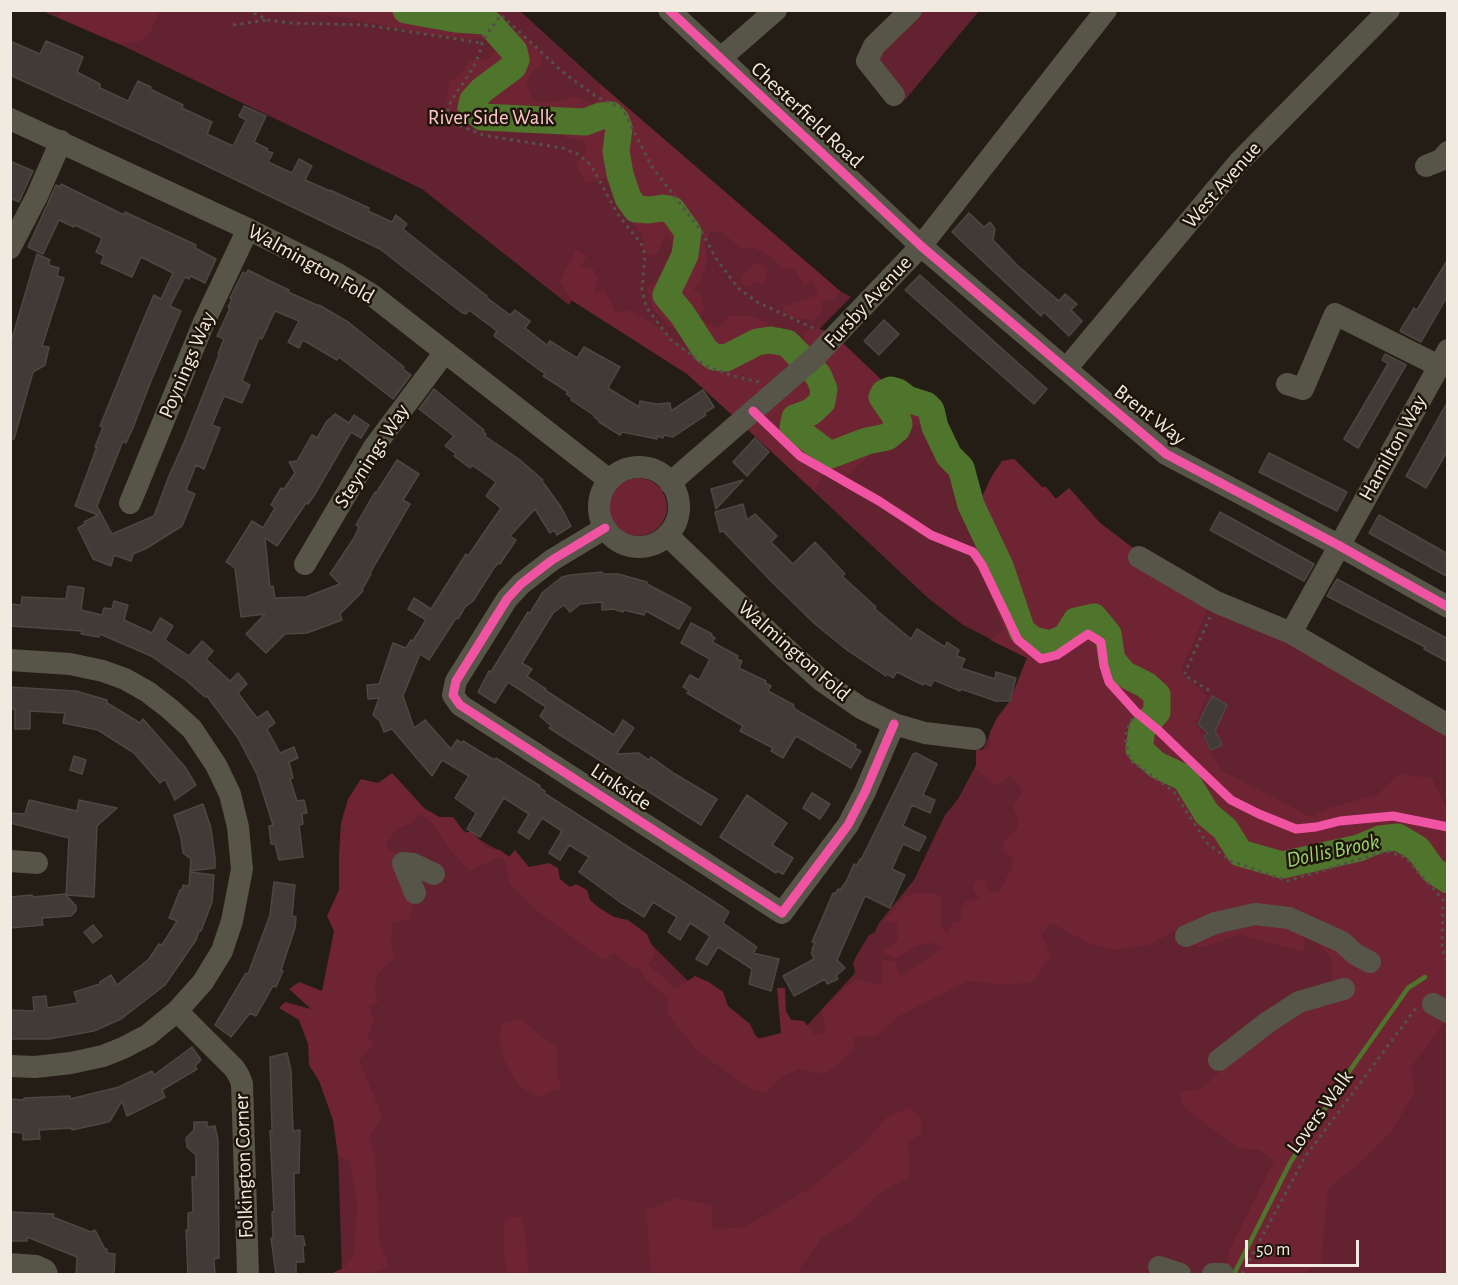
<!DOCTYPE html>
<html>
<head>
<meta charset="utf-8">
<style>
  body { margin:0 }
  #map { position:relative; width:1458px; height:1285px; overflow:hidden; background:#231d16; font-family:"Alegreya Sans",sans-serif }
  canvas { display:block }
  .frame { position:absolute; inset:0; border:12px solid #f1eae1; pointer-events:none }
  .scale { position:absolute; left:1245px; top:1240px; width:114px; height:27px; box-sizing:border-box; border:3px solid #f1eae1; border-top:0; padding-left:8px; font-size:18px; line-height:21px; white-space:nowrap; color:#f1eae1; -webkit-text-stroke:4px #1e1508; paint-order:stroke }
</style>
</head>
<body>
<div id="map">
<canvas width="1458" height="1285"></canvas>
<div class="frame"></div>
<div class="scale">50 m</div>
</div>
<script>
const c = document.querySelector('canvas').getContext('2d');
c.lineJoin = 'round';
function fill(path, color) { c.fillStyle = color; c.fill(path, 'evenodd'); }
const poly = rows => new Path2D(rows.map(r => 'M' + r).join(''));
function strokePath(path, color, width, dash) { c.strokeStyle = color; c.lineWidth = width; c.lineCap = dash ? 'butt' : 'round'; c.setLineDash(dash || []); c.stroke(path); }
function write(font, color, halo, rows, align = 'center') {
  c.font = font + ' "Alegreya Sans",sans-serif'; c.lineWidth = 5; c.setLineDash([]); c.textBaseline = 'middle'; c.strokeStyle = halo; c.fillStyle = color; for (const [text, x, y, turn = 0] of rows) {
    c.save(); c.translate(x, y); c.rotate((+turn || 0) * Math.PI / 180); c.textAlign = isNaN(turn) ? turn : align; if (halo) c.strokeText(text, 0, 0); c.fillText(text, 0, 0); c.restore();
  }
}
const green = poly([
  [440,10,478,15,480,11,520,11,600,84,840,291,851,297,792,357,687,374,572,300,569,305,422,189,119,44,42,11],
  [907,11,979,11,905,100,859,58],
  [842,342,888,386,898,385,909,394,912,394,932,401,937,424,954,449,951,453,964,465,972,496,977,499,982,497,992,476,1002,461,1014,459,1043,488,1045,486,1056,499,1069,488,1100,523,1133,548,1447,728,1447,1274,342,1274,337,1123,328,1031,399,794,542,875,648,941,688,981,780,1055,855,973,853,963,858,953,869,935,875,932,879,923,914,880,945,815,958,799,974,769,997,718,1010,701,1027,658,963,625,928,598,748,430],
  [828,467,882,499,927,528,973,549,970,556,930,539,877,503,823,475]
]);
const forest = poly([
  [440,10,478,15,480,11,498,11,509,27,522,35,543,55,540,66,532,71,526,84,534,102,561,101,575,96,594,104,600,96,600,84,840,291,834,299,822,301,822,312,815,320,792,318,782,313,784,307,819,294,812,281,804,284,793,268,781,270,778,263,763,252,755,248,741,248,722,232,710,231,704,243,708,259,701,280,693,291,701,295,704,310,699,317,705,322,716,328,724,324,728,316,751,316,767,322,768,333,799,346,804,341,803,332,817,328,831,333,888,386,898,385,909,394,912,394,932,401,937,424,954,449,951,453,964,465,972,496,977,499,982,497,992,476,1002,461,1014,459,1043,488,1045,486,1056,499,1069,488,1100,523,1133,548,1213,597,1180,672,1207,696,1195,723,1221,770,1311,817,1332,807,1377,795,1399,774,1432,778,1447,809,1447,1019,1411,1067,1415,1092,1391,1132,1361,1162,1328,1188,1321,1265,1300,1274,1224,1274,1229,1251,1274,1161,1260,1150,1239,1148,1193,1115,1181,1102,1181,1092,1202,1089,1255,1037,1333,983,1331,958,1314,938,1304,937,1304,952,1239,935,1202,948,1194,945,1183,926,1149,945,1113,950,1089,943,1051,923,1041,934,1051,955,1033,982,1004,985,968,981,899,1016,876,1036,854,1037,854,1050,825,1074,799,1069,782,1076,766,1093,750,1088,697,1051,667,1013,668,998,647,980,640,969,630,966,614,953,603,960,539,912,510,884,505,860,499,857,469,871,449,848,431,821,419,814,411,823,396,830,385,846,400,858,413,907,409,920,392,922,391,947,396,956,378,973,374,991,379,1002,368,1006,374,1020,367,1037,374,1043,359,1061,382,1115,369,1139,375,1155,379,1241,389,1266,371,1274,331,1274,345,1267,354,1254,357,1206,350,1161,338,1156,333,1120,319,1081,309,1065,308,1044,299,1020,279,1008,285,1002,311,1009,289,989,299,982,322,991,334,931,327,916,339,890,339,855,341,823,348,799,361,779,378,783,392,773,425,809,439,817,453,817,465,833,473,831,485,848,500,850,509,857,515,850,529,867,549,863,558,868,560,879,570,887,576,884,587,890,590,900,598,907,614,917,628,920,647,934,655,954,648,964,675,989,695,976,709,982,723,992,728,1006,750,1024,757,1039,781,1033,777,988,785,988,786,1011,791,1020,804,1021,815,1036,826,1032,822,1010,843,989,857,979,873,984,882,983,882,960,895,961,900,976,943,948,930,942,916,946,896,958,881,952,898,940,897,923,883,922,904,898,915,893,936,893,941,898,941,928,948,932,954,922,961,922,961,910,965,902,980,899,973,889,973,883,979,879,985,880,986,890,998,893,1012,868,1013,858,1001,850,1004,842,1016,829,1019,823,1013,807,1023,791,1013,777,1009,776,996,786,976,769,976,750,990,749,990,732,997,718,1010,701,1027,658,990,640,1004,630,988,589,970,557,981,536,967,508,960,473,957,468,944,460,942,450,933,432,913,423,894,439,881,445,845,477,828,467,814,490,687,374,571,300,560,281,576,250,587,256,580,267,593,268,598,279,594,292,605,291,616,313,628,310,652,323,690,352,701,353,688,333,674,329,653,310,647,288,661,278,665,265,676,248,666,235,655,256,644,252,643,236,623,212,606,178,586,183,576,165,587,149,584,141,566,138,554,123,534,124,519,133,492,131,454,121,446,100,449,82,462,73,470,60,486,59,494,53,489,38,463,39,426,34,341,17,281,11],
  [60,11,60,10,160,11,149,34,138,42,119,44,59,18],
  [757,262,767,268,766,279,763,283,755,282,748,287,741,283,742,275],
  '609 507a29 29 0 1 1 58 0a29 29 0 1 1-58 0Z',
  [520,1018,545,1040,557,1046,557,1076,561,1088,538,1097,519,1086,503,1058,499,1038,502,1024],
  [911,1107,921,1120,921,1134,907,1142,910,1164,909,1177,878,1194,852,1221,823,1236,796,1274,651,1274,646,1210,677,1198,712,1205,713,1229,745,1227,812,1187,862,1146,887,1117],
  [510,1217,522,1217,526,1238,528,1274,507,1274,503,1242,504,1221]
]);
const stream = poly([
  [1235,1272,1290,1163,1346,1076,1408,988,1425,977]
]);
const river = poly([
  [406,10,455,19,485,21,490,24,514,51,516,60,513,67,482,90,473,100,471,108,482,117,585,122,601,116,611,115,616,120,619,128,616,151,620,174,628,198,636,209,649,210,663,208,672,210,688,232,685,255,666,295,682,314,706,351,714,357,726,358,757,342,770,340,787,343,818,375,824,389,822,402,811,412,795,418,793,427,830,455,867,441,887,437,897,429,899,424,898,420,882,397,884,393,891,390,898,392,907,399,926,405,931,410,935,427,949,456,961,468,971,505,1000,566,1022,631,1033,640,1050,644,1066,637,1076,621,1094,617,1108,634,1112,660,1124,674,1146,685,1157,695,1157,712,1142,729,1139,749,1157,765,1185,778,1207,814,1225,829,1240,853,1282,865,1359,848,1380,839,1398,837,1418,849,1433,870,1448,880]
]);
const building = poly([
  [10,41,40,54,46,41,77,54,83,57,77,72,100,84,100,88,128,101,138,81,151,87,150,89,183,105,182,108,212,122,207,134,233,146,246,120,239,116,244,106,266,116,254,142,268,149,267,151,273,153,268,162,292,173,299,159,312,166,305,180,330,191,330,190,369,208,368,211,392,222,396,215,407,224,403,229,487,296,486,297,510,315,515,310,530,321,525,328,547,345,550,341,577,358,584,347,620,367,608,388,639,407,640,401,656,404,670,403,671,411,703,390,714,407,704,413,706,415,673,437,664,435,663,438,657,436,657,439,622,432,620,435,599,422,599,421,594,417,595,416,571,400,572,398,566,394,568,392,543,376,545,374,494,336,497,331,469,310,466,314,461,312,380,249,159,143,12,76,10,41],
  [10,161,33,171,19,202,10,198,10,161],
  [61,184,124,215,125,212,196,245,195,248,216,259,205,283,191,276,189,279,185,277,170,306,181,311,151,381,132,430,126,443,123,441,97,506,112,534,154,516,169,476,185,440,219,355,218,354,224,339,217,336,230,308,228,307,232,299,230,298,243,272,246,274,248,270,270,281,289,290,288,292,319,306,319,305,348,322,404,367,403,369,411,375,393,399,339,357,337,360,303,340,299,348,288,342,299,321,275,311,262,339,259,338,242,381,250,385,242,403,224,396,212,425,220,428,204,469,196,465,186,490,195,494,182,526,147,548,133,554,131,561,114,555,111,566,93,559,78,528,85,524,84,522,98,515,75,506,97,447,95,447,103,427,100,426,139,330,154,295,161,299,173,273,141,257,132,277,101,263,104,256,96,252,102,238,75,225,74,227,59,220,43,254,28,247,56,185,60,187,61,184],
  [969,213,984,227,990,222,995,229,993,240,1017,265,1059,301,1065,294,1077,304,1071,310,1082,321,1069,336,1044,312,1041,316,952,232,969,213],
  [37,254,50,260,48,265,59,268,57,276,64,278,42,346,49,347,45,365,33,372,14,439,10,439,10,345,37,254],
  [1448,259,1448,295,1421,342,1400,331,1414,308,1417,310,1448,259],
  [920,275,1047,389,1034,404,905,290,920,275],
  [884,320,899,334,879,355,864,341,884,320],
  [1385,354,1406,365,1358,448,1344,439,1388,364,1382,360,1385,354],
  [434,389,484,430,483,432,486,434,485,436,520,460,543,480,542,481,561,507,571,526,557,535,554,530,550,533,535,509,510,536,516,540,500,564,498,563,494,568,473,601,465,607,458,619,456,618,429,660,420,654,403,696,414,728,425,720,451,749,457,740,462,743,463,741,489,757,495,760,496,758,540,786,539,787,545,791,544,793,724,908,729,912,723,923,757,947,753,953,779,959,771,991,749,984,752,969,718,947,707,965,696,959,710,936,690,923,680,940,668,932,677,917,653,902,644,917,620,902,579,872,589,857,569,845,560,860,549,853,562,831,542,818,529,839,518,832,529,814,504,798,480,837,467,829,476,813,455,798,469,776,442,760,432,776,392,729,384,732,380,721,373,715,379,698,368,699,367,685,379,684,393,643,406,648,411,640,413,641,426,620,408,609,414,598,431,609,466,554,468,556,501,508,486,496,496,482,472,465,470,468,454,456,456,454,445,446,454,436,419,409,434,389],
  [1448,401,1448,450,1426,488,1406,476,1448,401],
  [335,414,349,423,354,415,369,425,361,438,351,432,315,494,308,504,306,503,277,546,265,538,270,587,273,586,275,598,306,597,340,584,330,574,354,538,359,527,356,525,375,492,376,493,397,460,419,474,403,500,410,504,370,573,371,574,362,590,363,591,340,614,342,620,307,633,285,634,266,653,246,634,265,614,241,617,235,568,226,562,252,521,263,528,275,508,271,505,281,488,284,489,295,473,289,462,297,461,312,435,317,438,327,421,335,414],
  [755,438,769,452,747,476,733,462,755,438],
  [1269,453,1347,492,1337,511,1259,472,1269,453],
  [743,480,716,509,711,489,743,480],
  [743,504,747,520,755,514,777,536,771,542,793,564,815,542,845,574,842,576,876,607,875,609,911,639,917,629,945,647,947,642,959,650,957,656,965,659,961,668,995,679,996,672,1016,678,1010,701,996,701,961,689,960,691,934,680,931,686,924,683,923,685,897,672,893,678,887,674,886,676,847,650,815,624,773,583,723,531,720,532,715,512,743,504],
  [1220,512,1314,564,1304,581,1210,530,1220,512],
  [1379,515,1448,554,1448,577,1369,533,1379,515],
  [602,572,603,574,618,574,647,582,647,584,685,604,691,608,679,629,646,611,644,615,624,610,623,612,613,609,602,610,602,602,580,604,570,612,564,605,553,613,522,663,532,669,527,676,546,689,545,690,614,735,623,720,634,728,616,754,639,753,649,760,651,757,675,774,717,799,701,825,549,728,551,726,540,716,546,707,508,682,495,703,478,692,489,671,491,672,494,667,528,612,530,613,543,592,562,577,570,575,602,572],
  [1337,579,1448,639,1448,662,1424,649,1425,647,1327,596,1337,579],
  [68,586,84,588,81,610,102,615,104,608,112,609,114,601,128,605,124,620,152,633,160,618,173,626,165,640,189,656,202,641,213,651,206,659,230,681,238,673,247,684,238,693,257,718,267,711,275,723,267,729,280,753,294,747,298,758,289,762,293,778,290,779,297,801,304,800,307,813,302,814,303,824,299,825,303,857,279,860,275,844,271,844,269,826,273,825,257,774,238,738,207,696,205,697,187,681,151,656,100,634,99,637,81,634,82,631,10,626,10,604,21,605,22,597,66,599,68,586],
  [691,623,712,634,711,635,715,638,712,642,738,656,737,659,742,661,739,668,766,681,765,683,771,686,768,691,794,705,793,707,798,711,856,745,855,748,861,751,851,768,796,736,783,758,771,751,773,748,740,731,743,726,687,693,689,691,683,687,690,675,699,680,710,659,681,643,691,623],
  [10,687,76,691,107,700,107,703,140,723,143,719,185,767,196,785,175,800,165,779,160,783,134,753,98,730,63,723,65,713,30,711,30,729,15,729,15,709,10,709,10,687],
  [1212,696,1227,705,1215,731,1222,745,1211,750,1204,736,1208,733,1198,724,1212,696],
  [916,753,937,764,923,795,935,800,930,813,912,805,903,826,926,837,919,851,903,844,892,869,905,875,890,908,865,896,837,960,845,968,836,976,838,979,827,984,825,979,794,996,783,976,814,959,811,952,814,950,812,949,815,943,812,942,833,893,835,894,838,889,840,890,846,882,854,864,857,865,860,859,861,860,913,754,916,753],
  [74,756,86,760,82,774,70,770,74,756],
  [812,793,830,804,820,819,803,808,812,793],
  [747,795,787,823,772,845,793,858,783,874,777,871,776,873,720,837,747,795],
  [29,800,77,811,79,800,117,808,97,826,94,897,66,895,69,838,10,823,10,813,25,814,29,800],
  [203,804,211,828,215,859,215,868,190,871,191,859,183,853,181,838,174,815,203,804],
  [190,872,214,875,212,902,201,931,199,931,196,940,165,985,121,1019,94,1031,49,1039,10,1039,10,1010,34,1011,33,997,46,996,47,1008,78,1003,74,992,100,984,100,982,111,975,117,985,149,959,159,944,162,945,177,921,169,918,180,890,182,890,183,885,189,886,190,872],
  [274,882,295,885,292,916,296,917,295,928,281,970,283,971,276,987,273,986,256,1016,250,1013,231,1037,215,1025,246,973,248,974,270,915,274,882],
  [65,894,76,906,76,911,71,916,42,918,43,925,10,928,10,897,32,895,33,897,65,894],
  [93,925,102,936,93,943,84,932,93,925],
  [192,1047,201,1060,195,1066,197,1069,162,1090,165,1097,127,1116,122,1101,110,1121,104,1123,72,1130,72,1128,39,1130,40,1139,23,1140,23,1133,12,1132,10,1099,24,1100,24,1098,70,1096,70,1099,119,1087,152,1071,154,1075,192,1047],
  [287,1053,291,1071,293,1131,300,1130,299,1173,294,1173,295,1236,303,1236,305,1245,303,1246,304,1262,296,1262,296,1275,276,1275,271,1238,273,1238,272,1212,274,1212,270,1131,272,1131,270,1057,287,1053],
  [194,1122,207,1122,207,1127,215,1126,218,1140,219,1258,214,1259,215,1275,188,1275,186,1230,188,1230,188,1213,193,1212,192,1177,196,1177,196,1155,187,1147,186,1138,194,1130,194,1122],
  [10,1212,54,1214,53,1217,91,1232,95,1230,105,1249,107,1249,107,1253,115,1254,114,1275,76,1275,77,1257,27,1237,27,1241,10,1241,10,1212]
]);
const path = poly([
  [247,10,268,20,290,23,366,25,482,43],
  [233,25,267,20],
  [759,382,734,376,706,366,671,340,646,307,642,289,645,256,642,245,617,213,591,165,578,154,562,148,483,135,456,124,449,117,448,110,451,101,473,68,480,52,482,43,489,31,501,15,565,74,597,97,622,108,652,167,702,232,715,257,738,288,757,302,815,329],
  [1210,617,1184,675,1210,691],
  [1136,712,1126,731,1126,743,1130,760,1173,791,1207,843,1231,861,1288,881,1386,851,1405,857,1443,900,1442,948,1448,964],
  [1242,1274,1305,1157,1416,1008]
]);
const minor = poly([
  [669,10,921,246,1166,454,1338,545,1448,607],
  [721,58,776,10],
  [894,95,867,61,874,46,911,10],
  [10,119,248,229,336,273,372,295,609,480],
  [1426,166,1441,160,1448,152],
  [10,248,37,196,61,141],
  [1066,369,1239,162,1389,10],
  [1287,384,1303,389,1335,314,1439,366],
  '599 507a40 40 0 1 1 80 0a40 40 0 1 1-80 0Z',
  [670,483,815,357,921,246,1106,10],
  [130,503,204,322,248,229],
  [605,528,552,560,521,584,507,599,456,681,453,695,460,705,782,913,848,825,865,792,894,724],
  [667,535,784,647,822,681,861,708,894,724,925,733,975,739],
  [1139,557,1216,602,1291,633,1448,725],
  [305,564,374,447,445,352],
  [1291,633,1448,350],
  [10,660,70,664,103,671,125,679,148,692,170,709,192,729,216,765,230,794,238,827,242,869,232,921,222,951,203,982,177,1011,148,1035,123,1048,103,1056,71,1063,35,1067,10,1066],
  [10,861,37,863],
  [415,893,403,863,413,864,434,874],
  [1186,936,1215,923,1255,914,1289,918,1342,942,1355,954,1370,962],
  [1433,1004,1448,1012],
  [177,1011,234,1068,239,1076,242,1084,248,1274],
  [1219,1060,1268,1022,1299,1002,1344,989],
  [10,1264,36,1266,45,1270,47,1274],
  [1159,1267,1180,1274],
  [1213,1274,1223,1274]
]);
const cycleway = poly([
  [669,10,921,246,1166,454,1338,545,1448,607],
  [753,411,800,456,879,501,931,535,973,552,982,565,1018,640,1041,659,1057,655,1088,634,1101,642,1104,666,1109,682,1136,712,1158,730,1231,800,1259,814,1296,829,1316,827,1340,821,1393,816,1448,827],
  [605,528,552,560,521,584,507,599,456,681,453,695,460,705,782,913,848,825,865,792,894,724]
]);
const streetNames = [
  ["Chesterfield Road",807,115,43],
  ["West Avenue",1222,185,-49],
  ["Walmington Fold",311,264,29],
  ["Fursby Avenue",868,302,-47],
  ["Poynings Way",187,365,-67],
  ["Brent Way",1150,415,38],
  ["Hamilton Way",1393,448,-61],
  ["Steynings Way",372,456,-57],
  ["Walmington Fold",794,651,41],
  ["Linkside",621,787,33],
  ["Lovers Walk",1320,1112,-54],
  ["Folkington Corner",244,1166,-92]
];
const parkNames = [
  ["River Side Walk",491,118]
];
const waterNames = [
  ["Dollis Brook",1333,851,-12]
];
fill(green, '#63222f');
fill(forest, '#6f2433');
strokePath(stream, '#4f742b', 4.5);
strokePath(river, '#4f742b', 27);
fill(building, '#413a36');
strokePath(building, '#4d4742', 1.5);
strokePath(path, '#535148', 3, [3, 4.5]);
strokePath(minor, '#575448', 22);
strokePath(cycleway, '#f153a3', 9);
write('21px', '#f1eae1', '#1e1508', streetNames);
write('21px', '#fbc7cd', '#1e1508', parkNames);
write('italic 22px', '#9bd46b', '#1e1508', waterNames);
</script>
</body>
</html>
